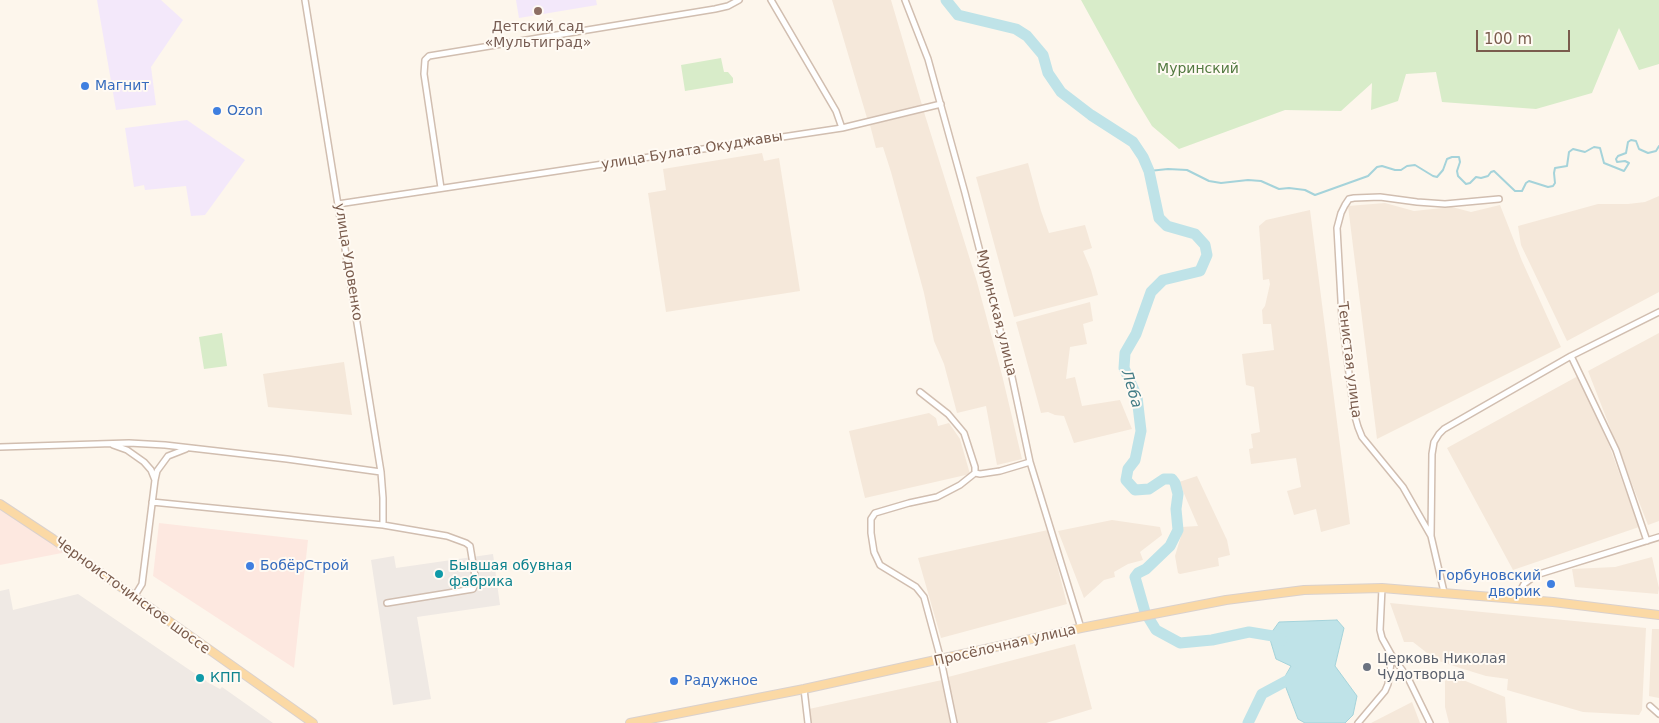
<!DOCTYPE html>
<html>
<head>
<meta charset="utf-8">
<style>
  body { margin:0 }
  #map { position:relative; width:1659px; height:723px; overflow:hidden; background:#fdf6ec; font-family:"DejaVu Sans",sans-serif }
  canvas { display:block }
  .scale { position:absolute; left:1476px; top:30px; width:94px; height:22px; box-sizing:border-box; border:2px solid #7a5c4d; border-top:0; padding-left:6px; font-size:15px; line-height:18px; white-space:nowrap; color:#7a5c4d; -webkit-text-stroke:4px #fffaf3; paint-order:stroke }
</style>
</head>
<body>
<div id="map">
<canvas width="1659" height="723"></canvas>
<div class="scale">100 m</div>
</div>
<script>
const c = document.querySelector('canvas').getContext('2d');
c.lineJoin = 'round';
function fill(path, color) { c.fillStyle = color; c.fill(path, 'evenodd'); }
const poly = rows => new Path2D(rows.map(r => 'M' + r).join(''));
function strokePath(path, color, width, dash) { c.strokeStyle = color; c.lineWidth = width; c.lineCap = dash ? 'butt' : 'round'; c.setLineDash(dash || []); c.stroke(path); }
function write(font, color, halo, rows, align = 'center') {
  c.font = font + ' "DejaVu Sans",sans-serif'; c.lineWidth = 4; c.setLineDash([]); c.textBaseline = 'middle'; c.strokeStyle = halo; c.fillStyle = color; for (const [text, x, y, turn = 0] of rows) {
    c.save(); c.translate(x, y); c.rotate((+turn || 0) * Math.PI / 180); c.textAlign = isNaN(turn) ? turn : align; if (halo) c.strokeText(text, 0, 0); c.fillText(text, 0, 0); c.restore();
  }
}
const residential = poly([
  [832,0,891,0,922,105,867,118],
  [924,112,977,282,1002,375,1022,459,997,465,986,406,957,413,944,364,934,341,924,293,891,172,883,147,876,148,870,125],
  [762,153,764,161,779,158,800,291,666,312,648,193,666,190,663,169],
  [1028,163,1041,211,1049,233,1085,225,1092,248,1083,251,1091,270,1098,295,1014,317,976,177],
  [1659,196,1659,292,1567,341,1521,245,1518,226,1598,204,1628,204,1645,202],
  [1385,203,1414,211,1452,207,1471,212,1500,205,1522,261,1561,347,1377,439,1348,206],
  [1310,210,1350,524,1321,532,1316,509,1294,515,1287,491,1301,487,1296,458,1251,464,1249,449,1253,448,1251,434,1260,432,1254,387,1246,385,1242,354,1274,350,1271,324,1263,324,1262,310,1265,306,1270,284,1269,279,1263,280,1259,226,1266,220],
  [1090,302,1093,321,1083,324,1087,344,1070,347,1066,379,1075,377,1082,406,1120,400,1132,429,1074,443,1064,416,1055,415,1048,412,1041,413,1016,322],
  [1659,333,1659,521,1648,525,1588,371],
  [344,362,352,415,268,407,263,374],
  [1578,376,1609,445,1639,527,1513,570,1447,448],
  [929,413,936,418,938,426,949,423,960,439,970,474,865,498,849,431],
  [1197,476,1227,540,1230,555,1218,558,1219,566,1180,574,1178,573,1175,556,1181,536,1181,527,1198,526,1179,482],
  [1112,520,1160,527,1162,535,1140,552,1143,560,1128,564,1114,572,1115,577,1104,580,1084,598,1058,531],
  [1048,530,1067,604,941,638,918,558],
  [1652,557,1659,588,1658,594,1575,587,1572,569,1615,567],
  [1390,603,1646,628,1642,710,1639,715,1583,712,1507,690,1508,679,1486,676,1460,668,1436,660,1413,642,1404,642],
  [1652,629,1659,629,1659,698,1649,696],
  [1075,644,1092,709,1046,723,957,723,948,677],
  [1445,678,1463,680,1505,697,1507,723,1449,723,1445,707],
  [942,680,950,723,810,723,809,709],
  [1412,702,1420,723,1371,723]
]);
const commercial = poly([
  [0,510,10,516,67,552,0,565],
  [159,523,308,540,294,668,153,576]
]);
const industrial = poly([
  [493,554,500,605,417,617,431,699,393,705,371,560,394,556,396,568],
  [9,589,13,610,78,594,197,675,200,672,205,676,204,678,207,682,220,689,222,687,273,723,0,723,0,591]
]);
const education = poly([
  [97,0,161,0,183,20,151,67,156,105,116,110],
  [516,0,596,0,597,5,519,18],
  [187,120,245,160,205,215,191,216,186,186,145,190,144,185,134,187,125,128]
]);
const green = poly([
  [1081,0,1659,0,1659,64,1639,70,1619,28,1592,93,1536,109,1442,102,1436,72,1406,74,1398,101,1371,110,1372,83,1341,111,1285,110,1179,149,1152,126,1135,98],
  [721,58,724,72,728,72,733,78,733,83,685,91,681,65],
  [222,333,227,366,204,369,199,337]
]);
const water = poly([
  [1337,620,1344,628,1335,666,1357,696,1353,715,1345,723,1305,723,1298,719,1283,680,1291,666,1276,659,1269,636,1279,622,1337,620]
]);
const stream = poly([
  [1149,171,1168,169,1187,170,1209,181,1221,183,1248,180,1261,181,1279,189,1289,188,1305,190,1315,195,1368,176,1377,167,1382,166,1395,170,1401,170,1407,166,1415,165,1433,176,1437,177,1443,170,1447,159,1452,157,1459,157,1460,162,1457,171,1458,176,1466,184,1470,183,1476,177,1481,178,1488,176,1491,172,1494,171,1515,191,1522,191,1526,183,1529,181,1548,187,1553,186,1555,183,1554,173,1555,168,1567,166,1569,152,1573,149,1585,152,1594,147,1600,148,1604,163,1624,171,1629,163,1625,161,1617,162,1616,159,1618,156,1626,153,1628,142,1631,140,1636,141,1639,149,1648,153,1656,151,1659,146]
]);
const river = poly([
  [946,0,958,15,1016,29,1027,36,1043,55,1048,73,1061,92,1091,115,1133,142,1143,157,1149,171,1159,218,1167,226,1195,234,1205,245,1207,255,1200,271,1163,280,1151,292,1136,334,1125,353,1124,368,1137,397,1141,431,1135,460,1128,469,1126,480,1135,490,1149,489,1164,479,1172,479,1175,483,1178,494,1176,509,1178,530,1170,546,1146,569,1138,573,1135,577,1145,612,1156,630,1180,643,1212,640,1249,632,1273,636,1282,640],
  [1248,723,1262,694,1290,679,1294,673]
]);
const minor = poly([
  [305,0,381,472,383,498,383,525],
  [771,0,836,111,842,128],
  [905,0,928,59,965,193,1012,377,1030,462,1081,628],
  [441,188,424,74,425,60,429,56,715,9,728,6,739,0],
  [338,204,842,128,941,104],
  [1571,356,1616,450,1647,541],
  [920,392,948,414,964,433,975,467,975,473,960,485,937,497,909,503,875,513,871,519,871,533,874,552,880,565,916,587,924,597,941,660,954,723],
  [113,445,127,450,144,462,151,470,155,480],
  [0,447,129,443,165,445,287,459,381,472],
  [975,473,980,474,1000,471,1030,462],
  [152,502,383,525,447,536,466,543,470,546,476,582,473,589,387,603],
  [1431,536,1403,487,1362,437,1358,427,1354,413,1342,318,1337,228,1341,213,1345,205,1349,199,1354,198,1380,197,1417,202,1445,204,1499,199],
  [1382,588,1380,630,1382,638,1392,656,1408,678,1430,723],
  [1444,592,1431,536,1432,454,1434,442,1439,434,1444,429,1571,356,1659,312],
  [134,597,142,584,155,480,157,471,168,456,186,449],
  [1516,599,1524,584,1536,575,1659,537],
  [804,689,808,723],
  [1650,706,1659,714],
  [1358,723,1385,691,1388,684,1392,656]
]);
const primary = poly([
  [0,504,53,539,313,723],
  [630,723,804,689,1081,628,1226,600,1304,590,1382,588,1553,602,1659,615]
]);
const markers = [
  [538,11,5,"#8d6e63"],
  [85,86,5,"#3f7fe0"],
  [217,111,5,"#3f7fe0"],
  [250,566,5,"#3f7fe0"],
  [439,574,5,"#0f9aa8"],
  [1551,584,5,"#3f7fe0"],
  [1367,667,5,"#6b7280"],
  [200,678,5,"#0f9aa8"],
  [674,681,5,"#3f7fe0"]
];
const educationNames = [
  ["Детский сад",538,27],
  ["«Мультиград»",538,43]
];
const parkNames = [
  ["Муринский",1198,69]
];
const shopNames = [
  ["Магнит",95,86],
  ["Ozon",227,111],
  ["БобёрСтрой",260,566],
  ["Горбуновский",1541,576,"right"],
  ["дворик",1541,592,"right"],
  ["Радужное",684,681]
];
const streetNames = [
  ["улица Булата Окуджавы",692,151,-9],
  ["улица Удовенко",348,262,81],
  ["Муринская улица",996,313,76],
  ["Тенистая улица",1349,360,83],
  ["Черноисточинское шоссе",132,596,36],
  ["Просёлочная улица",1005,646,-13]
];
const cultureNames = [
  ["Бывшая обувная",449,566],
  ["фабрика",449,582],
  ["КПП",210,678]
];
const worshipNames = [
  ["Церковь Николая",1377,659],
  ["Чудотворца",1377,675]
];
const waterNames = [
  ["Леба",1131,389,73]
];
fill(residential, '#f5e8da');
fill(commercial, '#fde8e0');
fill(industrial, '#efe9e4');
fill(education, '#f3e8fa');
fill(green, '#d8ecc9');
fill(water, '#bfe3e8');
strokePath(water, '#a5d3da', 1);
strokePath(stream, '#a5d3da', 2);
strokePath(river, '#bfe3e8', 11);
strokePath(minor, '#d1beb0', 8);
strokePath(primary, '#dad1cd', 10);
strokePath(minor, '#fff', 5);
strokePath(primary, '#fbd9a5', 8);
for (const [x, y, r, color] of markers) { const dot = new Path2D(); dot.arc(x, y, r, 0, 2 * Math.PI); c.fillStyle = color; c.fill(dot); strokePath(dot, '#fffaf3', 2); }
write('14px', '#785e54', '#fffaf3', educationNames);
write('14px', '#537a41', '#fffaf3', parkNames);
write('14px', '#366cbe', '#fffaf3', shopNames, 'left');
write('14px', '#7a5c4d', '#fffaf3', streetNames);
write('14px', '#0d838f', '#fffaf3', cultureNames, 'left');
write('14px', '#5b616d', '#fffaf3', worshipNames, 'left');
write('italic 15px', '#437c86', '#fffaf3', waterNames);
</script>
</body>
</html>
